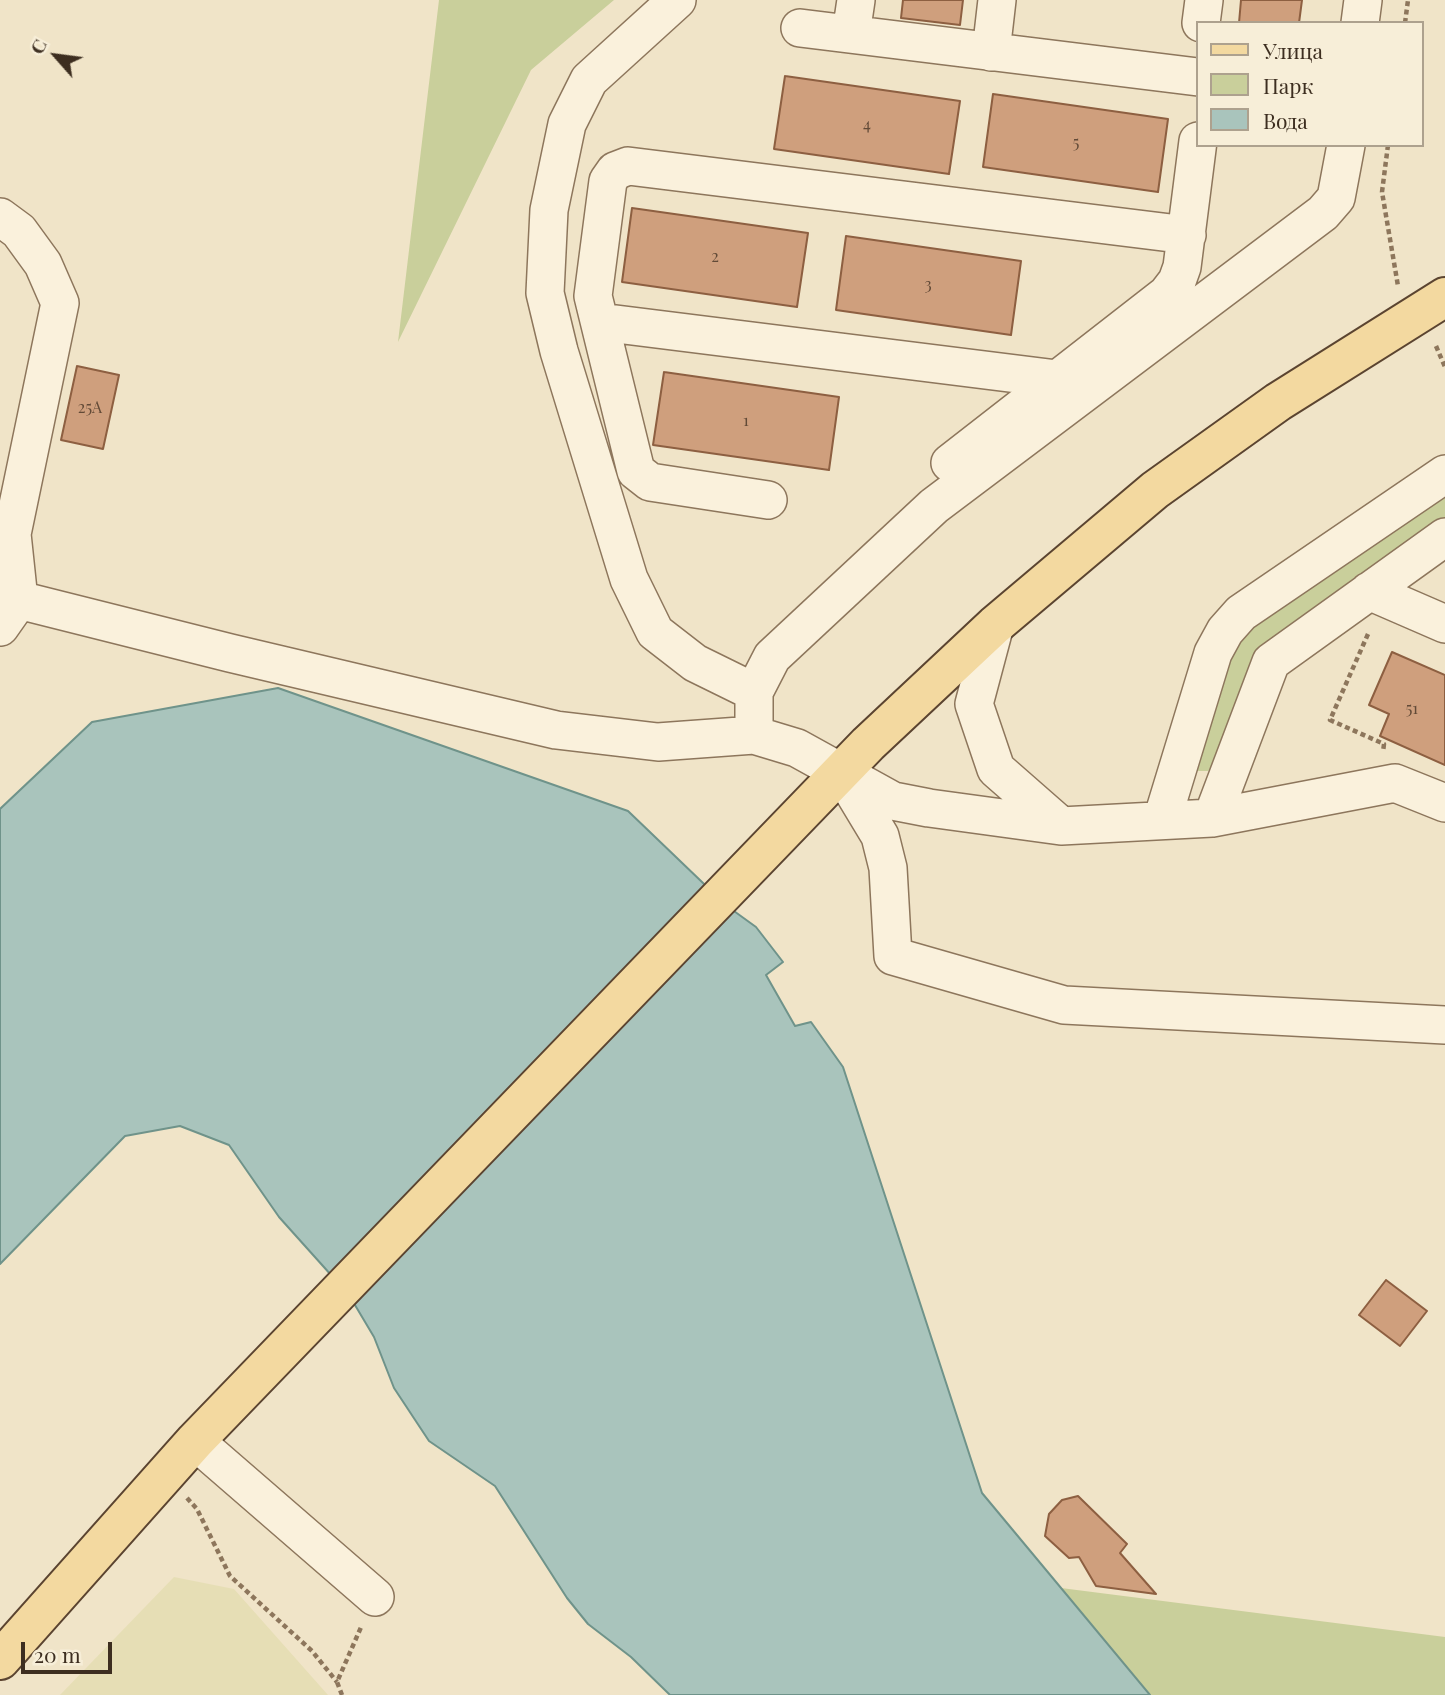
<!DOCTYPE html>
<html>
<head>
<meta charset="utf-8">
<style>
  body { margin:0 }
  #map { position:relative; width:1445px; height:1695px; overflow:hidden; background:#f0e4c8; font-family:"Playfair Display",serif }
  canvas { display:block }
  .legend { position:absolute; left:1196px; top:21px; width:228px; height:126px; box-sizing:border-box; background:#f7eed8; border:2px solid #ada18e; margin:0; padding:9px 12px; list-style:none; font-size:21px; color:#3d2e20 }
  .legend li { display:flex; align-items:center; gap:14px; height:35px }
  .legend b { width:35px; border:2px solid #ada18e }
  .north { position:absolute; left:21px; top:21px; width:70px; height:70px; -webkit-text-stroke:5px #f7eed8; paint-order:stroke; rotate:298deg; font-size:19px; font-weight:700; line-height:28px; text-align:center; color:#3d2e20 }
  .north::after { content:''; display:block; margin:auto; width:24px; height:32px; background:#3d2e20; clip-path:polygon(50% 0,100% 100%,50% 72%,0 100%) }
  .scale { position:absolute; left:21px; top:1642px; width:91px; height:32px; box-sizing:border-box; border:4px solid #3d2e20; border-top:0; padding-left:9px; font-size:21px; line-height:24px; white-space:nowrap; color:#3d2e20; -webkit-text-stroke:5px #f7eed8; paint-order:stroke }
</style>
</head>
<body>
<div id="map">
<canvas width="1445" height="1695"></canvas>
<ul class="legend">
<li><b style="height:9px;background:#f3d9a0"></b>Улица</li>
<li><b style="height:19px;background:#c9cf9b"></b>Парк</li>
<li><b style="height:19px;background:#a9c4bc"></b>Вода</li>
</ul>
<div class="north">С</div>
<div class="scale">20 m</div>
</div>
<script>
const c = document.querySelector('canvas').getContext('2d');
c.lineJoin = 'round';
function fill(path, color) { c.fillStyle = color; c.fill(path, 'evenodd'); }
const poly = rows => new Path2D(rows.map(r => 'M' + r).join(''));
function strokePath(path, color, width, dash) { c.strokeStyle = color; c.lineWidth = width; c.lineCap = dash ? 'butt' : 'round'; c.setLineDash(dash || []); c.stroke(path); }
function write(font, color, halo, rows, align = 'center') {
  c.font = font + ' "Playfair Display",serif'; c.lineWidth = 7; c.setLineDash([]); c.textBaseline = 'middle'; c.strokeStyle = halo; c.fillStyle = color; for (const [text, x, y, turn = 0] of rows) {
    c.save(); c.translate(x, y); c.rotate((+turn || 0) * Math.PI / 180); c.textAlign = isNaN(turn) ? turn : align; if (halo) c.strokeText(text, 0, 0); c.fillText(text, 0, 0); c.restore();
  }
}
const farmland = poly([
  [174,1577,234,1589,328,1695,60,1695]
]);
const green = poly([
  [439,0,614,0,531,70,398,342],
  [1445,485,1445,525,1273,645,1216,764,1208,771,1196,771,1227,646],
  [1061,1588,1445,1637,1445,1695,1150,1695]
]);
const water = poly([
  [278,688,628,811,727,906,756,927,783,962,766,975,795,1026,811,1022,843,1067,982,1493,1150,1695,670,1695,631,1657,588,1624,567,1598,495,1486,429,1441,394,1388,374,1337,349,1295,279,1217,229,1145,180,1126,125,1136,0,1264,0,809,92,722,278,688]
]);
const building = poly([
  [903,0,963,0,960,25,901,18,903,0],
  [1241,0,1302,0,1299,23,1239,23,1241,0],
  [785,76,960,101,949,174,774,149,785,76],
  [993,94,1168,119,1158,192,983,167,993,94],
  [632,208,808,233,797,307,622,282,632,208],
  [846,236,1021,261,1011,335,836,310,846,236],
  [77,366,119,375,103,449,61,440,77,366],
  [664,372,839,397,829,470,653,445,664,372],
  [1392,652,1445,675,1445,765,1380,736,1389,714,1369,705,1392,652],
  [1386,1280,1427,1311,1400,1346,1359,1315,1386,1280],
  [1078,1496,1127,1544,1120,1553,1156,1594,1096,1586,1079,1557,1069,1558,1045,1536,1049,1514,1062,1500,1078,1496]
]);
const path = poly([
  [1405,23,1408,0],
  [1388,145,1382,192,1398,286],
  [1436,346,1445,367],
  [1368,634,1330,720,1384,744,1383,752],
  [187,1498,197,1509,230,1576,312,1651,337,1682],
  [342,1695,337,1682,362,1625]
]);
const minor = poly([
  [677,0,589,80,567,124,549,210,545,293,559,351,629,579,655,632,695,663,754,692],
  [1201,23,1204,0],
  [1360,23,1363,0],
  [800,28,1198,77],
  [851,34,856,0],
  [991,52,997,0],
  [0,217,19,231,43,264,60,303,12,534,19,600,230,653,556,730,658,742,754,735,797,748,893,801,929,808,1061,826,1212,818,1395,783,1445,803],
  [600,322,1057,379],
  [950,463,1167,294,1177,281,1182,267,1198,141],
  [768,500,650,482,636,471,593,296,608,181,615,171,628,166,1187,235],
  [1369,591,1445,624],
  [995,625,974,704,996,769,1061,826],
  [0,627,19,600],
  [754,735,754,692,772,657,934,506,1323,213,1336,198,1346,145],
  [842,773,880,836,888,868,893,956,1064,1005,1445,1025],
  [1212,818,1271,662,1445,537],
  [1162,820,1213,653,1225,631,1241,613,1445,474],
  [195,1441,375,1597]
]);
const major = poly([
  [0,1660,195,1441,868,744,995,625,1155,490,1278,402,1445,297]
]);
const numberNames = [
  ["4",867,125],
  ["5",1076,143],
  ["2",715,257],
  ["3",928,285],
  ["25А",90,408],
  ["1",746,421],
  ["51",1412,709]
];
fill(farmland, '#e6deb5');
fill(green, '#c9cf9b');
fill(water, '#a9c4bc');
strokePath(water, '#6f938a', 2);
fill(building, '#cf9f7d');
strokePath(building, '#8d5f41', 2);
strokePath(minor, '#8d765c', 40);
strokePath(major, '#5b4430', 42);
strokePath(path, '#8d765c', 4.5, [5, 3.5]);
strokePath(minor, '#faf1dc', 37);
strokePath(major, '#f3d9a0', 38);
write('16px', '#624a37', null, numberNames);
</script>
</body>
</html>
